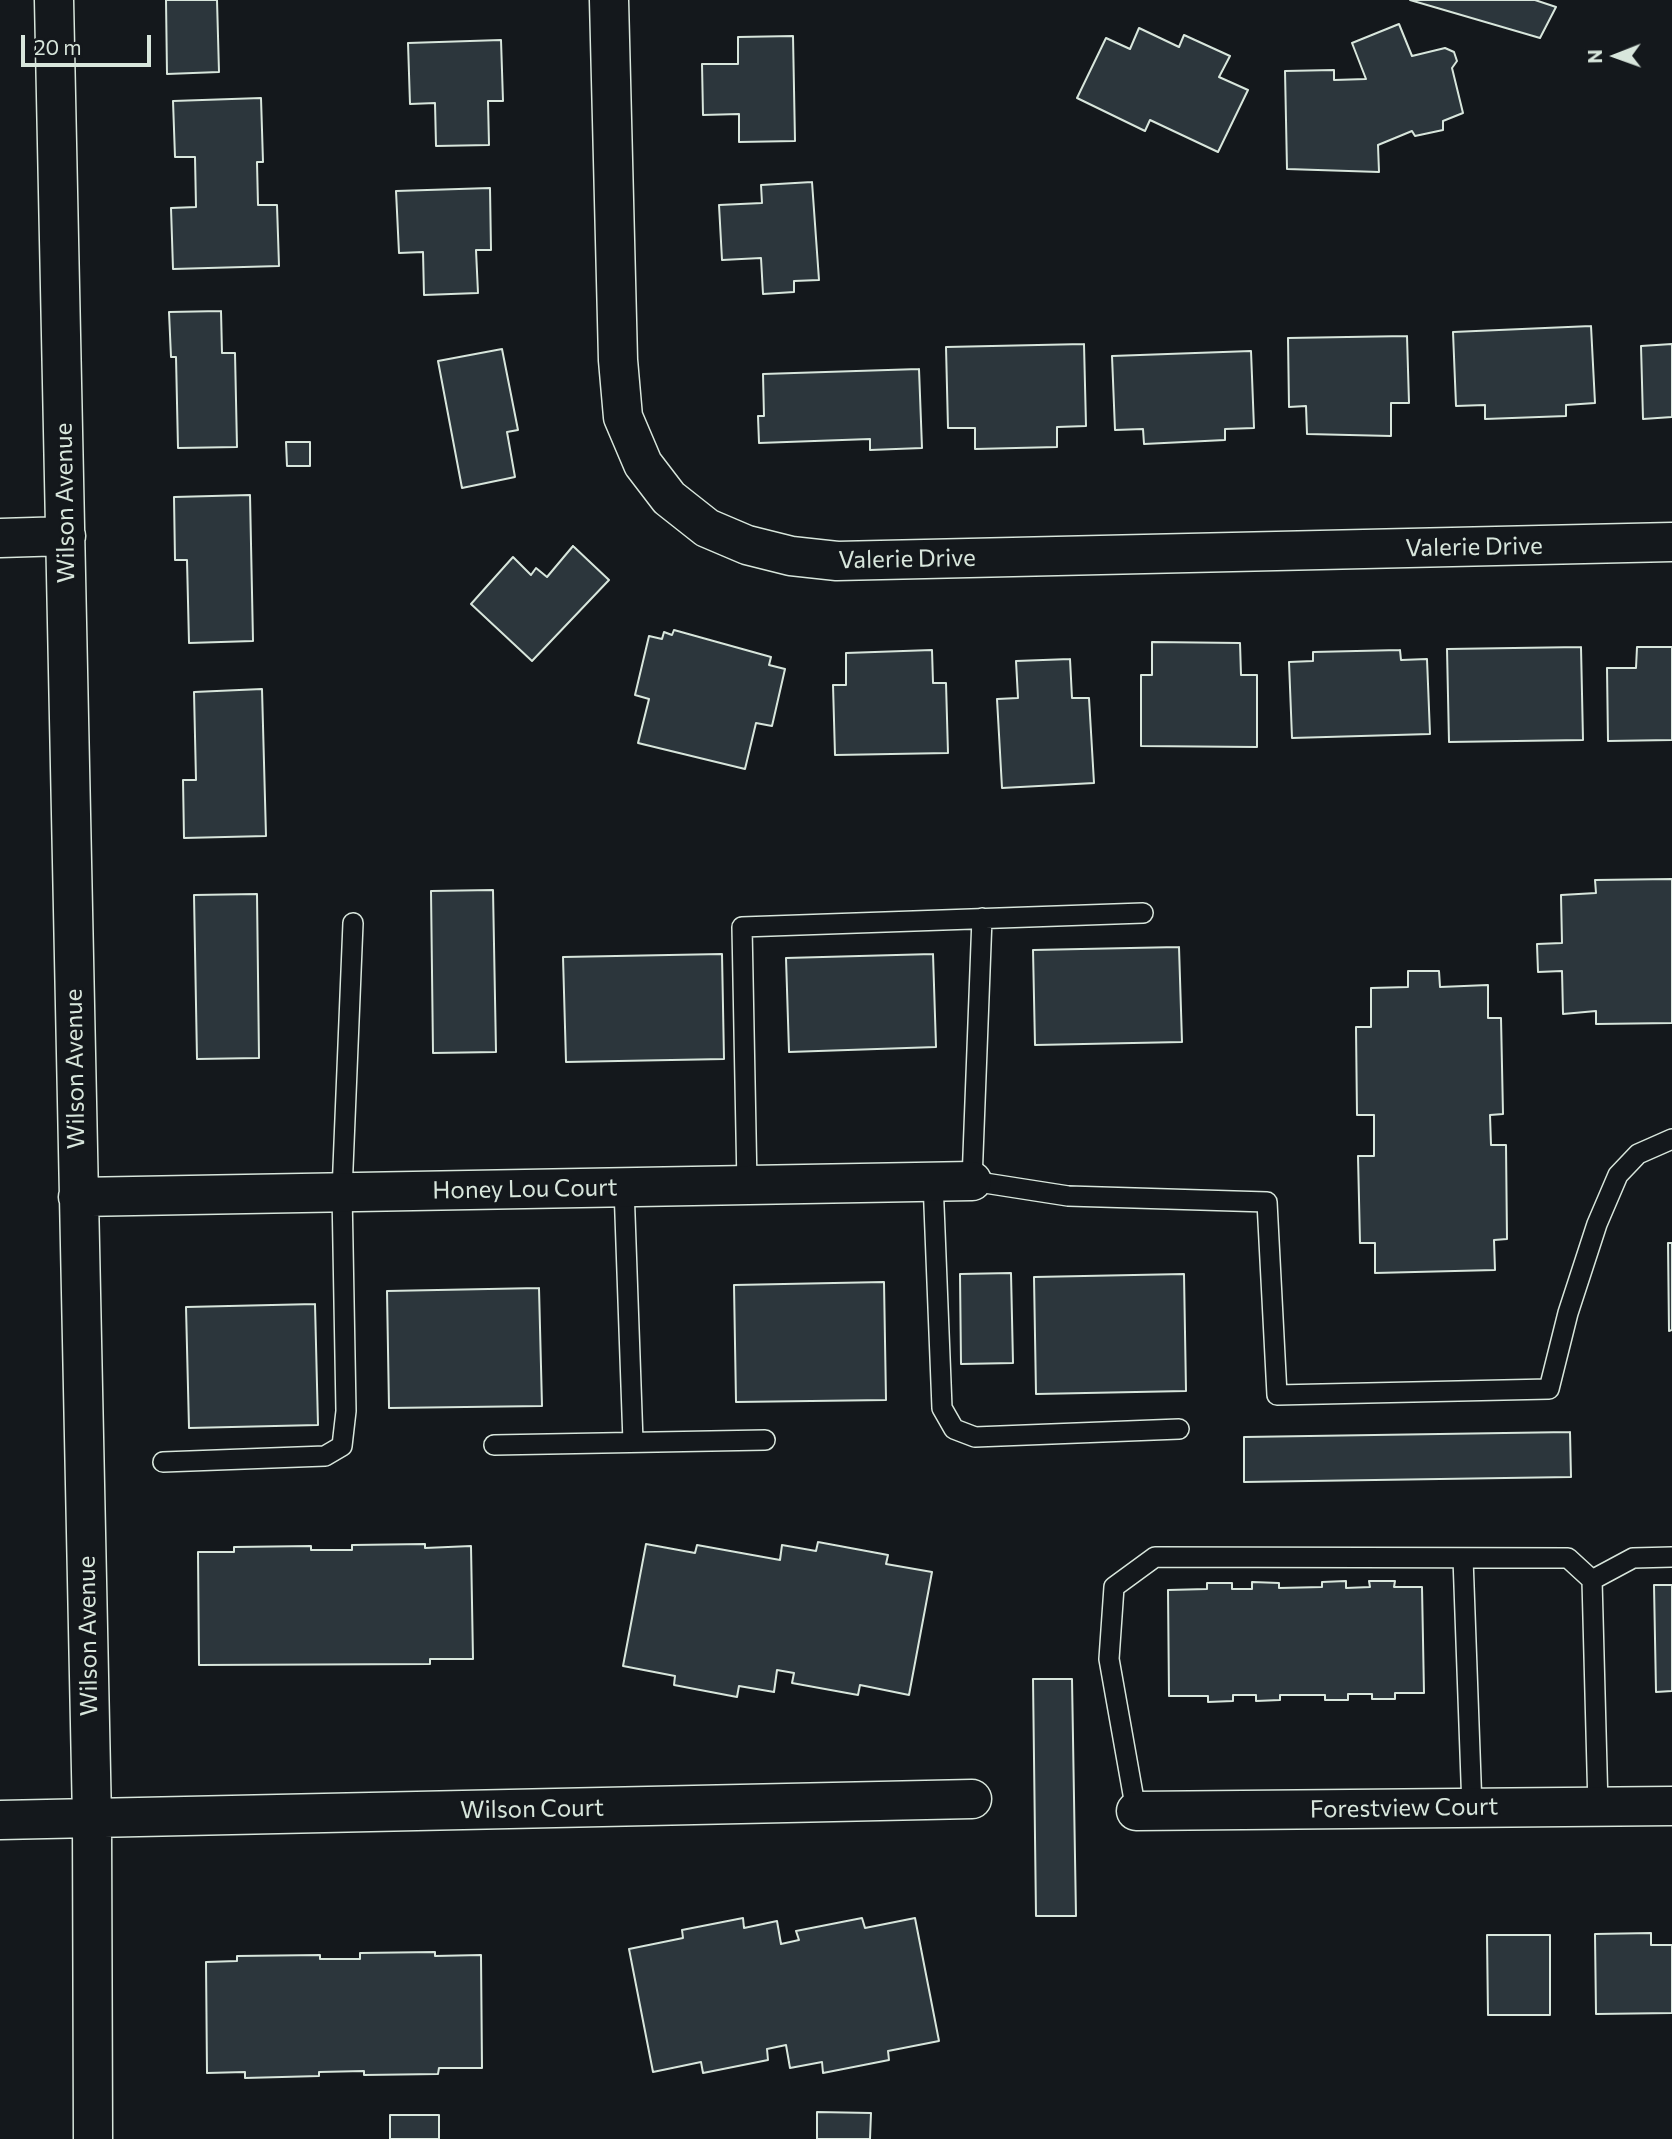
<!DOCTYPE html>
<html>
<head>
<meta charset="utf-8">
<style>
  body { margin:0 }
  #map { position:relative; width:1672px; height:2139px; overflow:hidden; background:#14181c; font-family:Commissioner,sans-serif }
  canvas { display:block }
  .north { position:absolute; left:1581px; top:21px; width:70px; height:70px; -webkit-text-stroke:5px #14181c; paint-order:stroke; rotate:269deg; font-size:19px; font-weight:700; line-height:28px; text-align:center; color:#d8e6dc }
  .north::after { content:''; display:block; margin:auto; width:24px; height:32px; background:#d8e6dc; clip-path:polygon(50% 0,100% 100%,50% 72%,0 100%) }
  .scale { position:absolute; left:21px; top:35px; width:130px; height:32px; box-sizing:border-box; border:4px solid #d8e6dc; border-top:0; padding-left:9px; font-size:21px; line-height:24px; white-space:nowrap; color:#d8e6dc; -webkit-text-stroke:5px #14181c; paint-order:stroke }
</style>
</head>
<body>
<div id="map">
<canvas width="1672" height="2139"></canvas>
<div class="north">N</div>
<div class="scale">20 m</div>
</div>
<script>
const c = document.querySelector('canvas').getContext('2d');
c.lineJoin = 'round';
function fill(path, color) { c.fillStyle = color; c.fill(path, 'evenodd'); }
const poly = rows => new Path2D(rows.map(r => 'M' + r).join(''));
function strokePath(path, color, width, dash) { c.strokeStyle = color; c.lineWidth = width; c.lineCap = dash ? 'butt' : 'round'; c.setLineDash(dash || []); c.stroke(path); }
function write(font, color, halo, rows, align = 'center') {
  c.font = font + ' Commissioner,sans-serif'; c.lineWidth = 5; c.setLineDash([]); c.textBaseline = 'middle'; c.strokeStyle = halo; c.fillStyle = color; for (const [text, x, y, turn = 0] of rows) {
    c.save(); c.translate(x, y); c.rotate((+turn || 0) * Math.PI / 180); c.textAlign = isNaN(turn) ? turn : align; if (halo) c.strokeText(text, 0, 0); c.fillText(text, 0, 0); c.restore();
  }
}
const building = poly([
  [166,0,217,0,219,72,167,74,166,0],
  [1410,0,1535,0,1556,7,1540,38,1410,0],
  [1399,24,1412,56,1445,48,1454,52,1457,61,1452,68,1463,113,1443,121,1443,130,1415,136,1412,131,1378,145,1379,172,1287,169,1285,71,1334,70,1334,80,1366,79,1352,43,1399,24],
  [1139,28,1179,47,1184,35,1230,56,1219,77,1248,90,1218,152,1150,120,1145,131,1077,98,1106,38,1130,49,1139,28],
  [793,36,795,141,739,142,739,114,703,115,702,64,738,64,738,37,793,36],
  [501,40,503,101,488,101,489,145,436,146,435,103,410,104,408,43,501,40],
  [261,98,263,162,257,162,258,205,277,205,279,266,173,269,171,208,196,207,195,157,175,157,173,101,261,98],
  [812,182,819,280,794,281,794,292,763,294,761,258,722,260,719,205,762,203,761,185,812,182],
  [490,188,491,250,476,250,478,293,424,295,423,252,399,253,396,191,490,188],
  [221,311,222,353,235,353,237,447,178,448,176,357,171,357,169,312,221,311],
  [1591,326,1595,403,1566,405,1566,416,1485,419,1485,405,1456,406,1453,332,1591,326],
  [1407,336,1409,403,1391,403,1391,436,1307,434,1306,406,1289,407,1288,338,1407,336],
  [1084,344,1086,426,1057,427,1057,447,975,449,975,428,948,428,946,347,1084,344],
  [1672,344,1672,417,1643,419,1641,346,1672,344],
  [502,349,518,430,507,432,515,477,462,488,438,361,502,349],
  [1251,351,1254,428,1225,429,1225,440,1144,444,1143,429,1115,430,1112,356,1251,351],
  [919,369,922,448,870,450,870,439,759,443,758,416,764,416,763,374,919,369],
  [286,442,310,442,310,466,287,466,286,442],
  [250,495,253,641,189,643,187,560,175,560,174,497,250,495],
  [573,546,609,580,532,661,471,604,513,557,531,575,536,568,547,577,573,546],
  [674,630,771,657,769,665,785,669,772,726,756,723,745,769,638,743,649,699,635,695,649,636,662,639,664,632,672,635,674,630],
  [1152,642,1240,643,1241,675,1257,675,1257,747,1141,746,1141,675,1152,675,1152,642],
  [1581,647,1583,740,1449,742,1447,649,1581,647],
  [1637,647,1672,647,1672,740,1608,741,1607,668,1636,668,1637,647],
  [932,650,933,683,946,683,948,753,835,755,833,685,846,685,846,653,932,650],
  [1400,650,1401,660,1427,659,1430,734,1292,738,1289,662,1313,661,1313,652,1400,650],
  [1070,659,1072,698,1089,698,1094,783,1002,788,997,699,1018,698,1016,661,1070,659],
  [262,689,266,836,184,838,183,780,196,780,194,692,262,689],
  [1672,879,1672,1023,1596,1024,1596,1011,1563,1014,1562,971,1538,972,1537,944,1562,943,1561,895,1596,893,1595,880,1672,879],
  [493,890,496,1052,433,1053,431,891,493,890],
  [257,894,259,1058,197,1059,194,895,257,894],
  [1179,947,1182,1042,1035,1045,1033,950,1179,947],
  [722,954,724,1059,566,1062,563,957,722,954],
  [933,954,936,1047,789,1052,786,958,933,954],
  [1408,971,1439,971,1440,987,1488,985,1488,1018,1501,1018,1503,1114,1490,1115,1491,1145,1506,1145,1507,1239,1494,1240,1495,1270,1375,1273,1375,1243,1360,1243,1358,1156,1374,1156,1374,1115,1357,1115,1356,1027,1371,1027,1371,988,1408,987,1408,971],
  [1668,1243,1672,1243,1672,1330,1669,1331,1668,1243],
  [1011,1273,1013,1363,961,1364,960,1274,1011,1273],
  [1184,1274,1186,1391,1036,1394,1034,1277,1184,1274],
  [884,1282,886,1400,736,1402,734,1285,884,1282],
  [539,1288,542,1406,389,1408,387,1291,539,1288],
  [315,1304,318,1425,189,1428,186,1307,315,1304],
  [1570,1432,1571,1477,1244,1482,1244,1437,1570,1432],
  [818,1542,888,1555,886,1564,932,1572,909,1695,860,1685,858,1695,792,1683,794,1673,777,1670,774,1692,739,1686,737,1697,674,1685,675,1676,623,1666,646,1544,695,1553,697,1545,780,1560,782,1545,816,1551,818,1542],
  [425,1544,425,1548,471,1546,473,1659,430,1659,430,1664,199,1665,198,1552,234,1552,234,1547,311,1546,311,1550,352,1550,352,1545,425,1544],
  [1346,1581,1346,1588,1370,1587,1369,1581,1395,1581,1394,1587,1422,1587,1424,1693,1395,1693,1395,1699,1372,1699,1372,1694,1348,1694,1348,1700,1325,1700,1325,1695,1280,1695,1280,1700,1256,1701,1256,1695,1233,1695,1233,1701,1208,1702,1208,1696,1169,1696,1168,1590,1207,1589,1207,1583,1232,1583,1232,1589,1252,1589,1252,1582,1279,1583,1279,1588,1322,1587,1322,1582,1346,1581],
  [1654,1585,1672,1585,1672,1691,1656,1692,1654,1585],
  [1033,1679,1072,1679,1076,1916,1036,1916,1033,1679],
  [743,1918,744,1928,777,1921,781,1944,799,1940,796,1931,862,1918,865,1928,915,1918,939,2041,888,2051,889,2060,823,2073,822,2062,790,2068,786,2045,767,2049,768,2060,703,2073,701,2062,653,2072,629,1949,683,1938,682,1930,743,1918],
  [1651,1933,1651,1945,1672,1945,1672,2013,1596,2014,1595,1934,1651,1933],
  [1487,1935,1550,1935,1550,2015,1488,2015,1487,1935],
  [435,1952,435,1956,481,1955,482,2068,439,2068,438,2074,364,2075,364,2071,319,2072,319,2076,245,2078,245,2072,207,2073,206,1962,237,1961,237,1956,320,1955,320,1959,360,1959,360,1953,435,1952],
  [817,2112,871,2113,870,2139,817,2139,817,2112],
  [390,2115,439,2115,439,2139,390,2139,390,2115]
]);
const service = poly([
  [982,918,972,1181,1068,1196,1267,1202,1277,1395,1549,1389,1568,1313,1597,1224,1618,1175,1638,1154,1672,1139],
  [933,1181,942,1408,954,1429,975,1437,1179,1429],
  [747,1185,742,927,1143,913],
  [624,1187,633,1442],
  [494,1445,765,1440],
  [163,1462,325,1456,342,1446,346,1411,342,1192,353,923],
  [1463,1558,1472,1808],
  [1598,1807,1592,1580,1633,1558,1672,1557],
  [1136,1811,1109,1659,1114,1587,1155,1557,1568,1558,1592,1580]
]);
const minor = poly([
  [54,0,92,1819,93,2139],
  [609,0,618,360,623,417,643,464,669,498,707,528,747,545,791,556,837,561,1672,542],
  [0,538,66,536],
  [78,1197,972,1181],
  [1136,1811,1672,1806],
  [0,1820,972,1799]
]);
const streetNames = [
  ["Wilson Avenue",65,503,-91],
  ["Valerie Drive",1474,547,-1],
  ["Valerie Drive",907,559,-1],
  ["Wilson Avenue",75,1069,-91],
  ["Honey Lou Court",525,1189,-1],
  ["Wilson Avenue",88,1636,-91],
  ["Forestview Court",1404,1808,-1],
  ["Wilson Court",532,1809,-1]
];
fill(building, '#2c363c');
strokePath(building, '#d8e6dc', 2);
strokePath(service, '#d8e6dc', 22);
strokePath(minor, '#d8e6dc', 41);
strokePath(service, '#14181c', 19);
strokePath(minor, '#14181c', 38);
write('24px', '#d8e6dc', '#14181c', streetNames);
</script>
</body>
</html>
